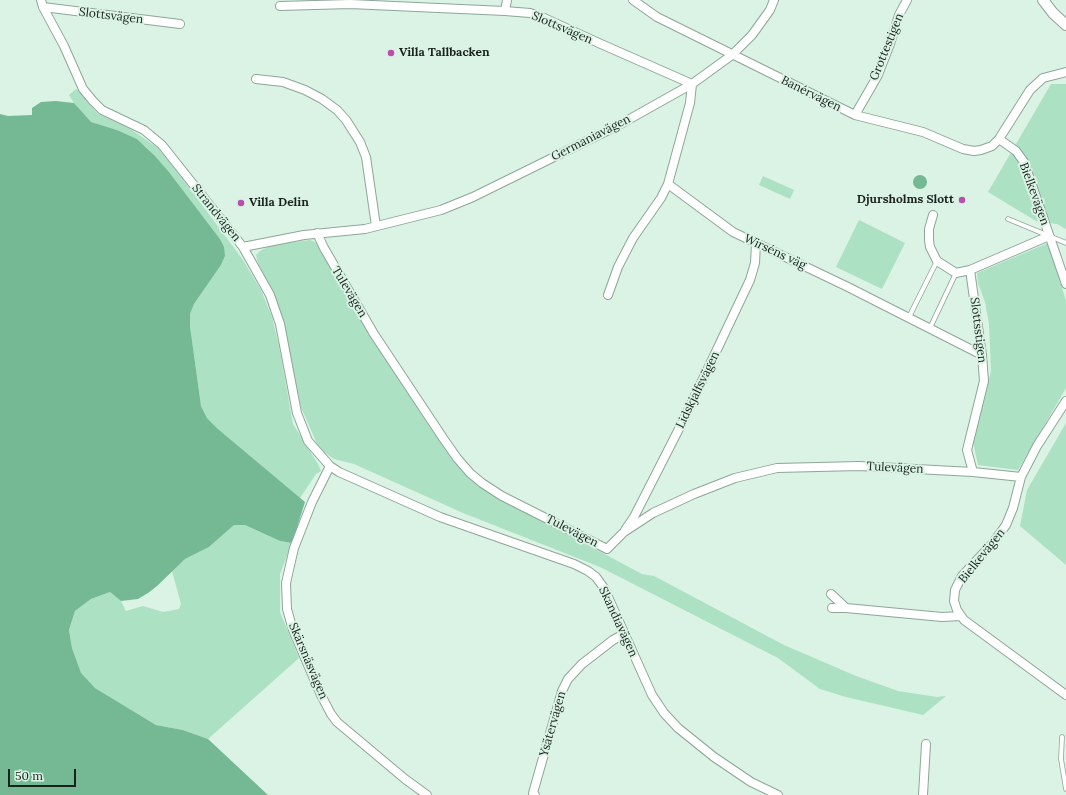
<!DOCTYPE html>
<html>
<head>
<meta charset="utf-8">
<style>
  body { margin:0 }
  #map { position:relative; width:1066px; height:795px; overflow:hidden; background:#daf3e4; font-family:Lora,serif }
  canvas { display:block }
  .scale { position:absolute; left:8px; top:769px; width:68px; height:18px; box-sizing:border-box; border:2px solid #19221c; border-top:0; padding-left:5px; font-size:12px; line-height:14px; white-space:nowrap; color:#19221c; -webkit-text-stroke:3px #daf3e4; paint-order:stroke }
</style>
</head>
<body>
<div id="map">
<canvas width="1066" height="795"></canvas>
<div class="scale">50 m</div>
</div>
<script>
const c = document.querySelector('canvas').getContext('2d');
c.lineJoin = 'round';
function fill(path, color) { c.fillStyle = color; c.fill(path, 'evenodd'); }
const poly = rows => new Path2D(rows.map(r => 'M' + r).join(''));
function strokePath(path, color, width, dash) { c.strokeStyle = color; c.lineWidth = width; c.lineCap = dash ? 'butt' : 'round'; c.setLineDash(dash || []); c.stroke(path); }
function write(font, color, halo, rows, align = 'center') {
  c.font = font + ' Lora,serif'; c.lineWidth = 4; c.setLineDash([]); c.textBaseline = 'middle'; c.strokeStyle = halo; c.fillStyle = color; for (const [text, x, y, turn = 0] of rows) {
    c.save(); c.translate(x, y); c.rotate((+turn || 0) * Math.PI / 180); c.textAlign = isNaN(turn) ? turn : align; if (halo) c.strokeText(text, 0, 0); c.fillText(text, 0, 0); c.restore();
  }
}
const green = poly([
  [1051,84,1066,84,1066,229,1057,224,1036,221,988,192],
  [76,89,81,92,87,102,98,114,129,128,158,148,173,166,243,260,261,290,272,317,279,346,293,424,318,464,321,471,316,474,300,498,218,429,207,418,201,406,190,326,190,314,194,304,221,265,225,256,220,239,169,172,146,147,137,139,117,130,90,122,74,103,69,95],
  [763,176,794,190,790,199,759,185],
  [859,220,905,243,882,289,836,267],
  [310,240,317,243,350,301,443,445,471,478,513,505,642,574,654,576,784,645,856,676,898,691,937,697,946,696,923,715,846,697,820,689,778,658,600,567,463,513,354,464,334,459,324,452,317,444,301,407,282,315,265,277,258,263,256,255,260,251,271,245],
  [1048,243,1066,301,1066,388,1018,470,978,465,973,442,991,371,989,324,985,302,978,283,977,273],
  [1066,423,1066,565,1020,526,1027,490],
  [234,525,245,525,280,541,292,543,280,574,280,612,299,658,208,739,183,730,156,725,95,688,81,674,72,648,69,630,75,611,91,599,110,592,121,601,126,611,143,606,163,612,179,609,181,604,172,571,185,559,209,547]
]);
const water = poly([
  [56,101,74,103,91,122,117,130,137,139,154,155,169,172,220,239,224,247,225,256,221,265,194,304,190,314,190,326,201,406,207,418,218,429,305,502,292,543,280,541,245,525,234,525,209,547,185,559,157,586,148,593,138,599,121,601,110,592,91,599,75,611,69,630,72,648,81,673,95,688,156,725,183,730,208,739,268,795,0,795,0,114,8,116,32,115,32,108,41,102],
  '913 182a7 7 0 1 1 14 0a7 7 0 1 1-14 0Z'
]);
const service = poly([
  [1008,219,1066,243],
  [909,317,937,261],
  [930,328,956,273],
  [1062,737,1061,759,1066,789]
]);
const minor = poly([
  [41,0,43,7,64,46,83,89,93,101,102,110,144,130,162,145,243,247,270,295,280,324,297,413,308,441,330,466,339,472,440,517,574,564,588,571,596,577,604,588,652,695,664,713,678,728,714,757,751,782,778,795],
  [633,0,657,17,855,115,923,132,963,149,974,151,981,150,992,146,999,139,1030,90,1043,78,1066,72],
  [280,6,350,4,505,11,530,13,544,18,601,44,692,84,690,103,668,184,733,232,848,287,982,355],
  [43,7,180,24],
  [505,11,507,0],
  [256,79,283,82,305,90,322,99,337,110,346,120,360,142,366,157,376,226],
  [855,115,878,75,890,44,899,15,907,0],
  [999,139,1016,151,1024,162,1066,284],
  [933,215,929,229,929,240,930,247,937,261,956,273,970,270,982,355,984,381,967,450,973,472],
  [317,233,324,248,374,334,443,438,457,458,470,473,482,483,502,496,607,549,624,532,653,513,694,494,735,478,777,468,859,466,973,472,1021,477],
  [243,247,304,235,365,229,441,210,473,197,619,125,692,84,732,55,752,35,770,10,774,0],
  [970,270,1049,236],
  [608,295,618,267,633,238,661,198,668,184],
  [1066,401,1037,446,1021,477,1013,508,1006,525,993,543,962,576,955,590,954,601,957,610,964,620,1066,695],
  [330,466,312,502,294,548,286,583,287,609,293,630,321,695,331,714,337,722,405,779,427,795],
  [625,530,634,517,684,419,750,280,755,263,756,243],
  [831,594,846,608,942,617,961,616],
  [832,608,846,608],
  [535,795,533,793,562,691,568,679,582,664,613,640,624,634],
  [923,795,926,744]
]);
const tertiary = poly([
  [1043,0,1053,13,1066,25]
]);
const markers = [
  [391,53,4,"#bb4dac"],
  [962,200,4,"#bb4dac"],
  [241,203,4,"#bb4dac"]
];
const streetNames = [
  ["Slottsvägen",111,16,7],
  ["Slottsvägen",562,28,23],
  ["Grottestigen",887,47,-68],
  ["Banérvägen",811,94,26],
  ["Germaniavägen",591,138,-27],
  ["Bielkevägen",1034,194,70],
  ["Strandvägen",216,213,51],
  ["Wirséns väg",775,252,25],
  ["Tulevägen",349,292,59],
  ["Slottsstigen",978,330,83],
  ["Lidskjalfsvägen",698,390,-64],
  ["Tulevägen",895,468,3],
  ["Tulevägen",572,531,27],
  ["Bielkevägen",982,556,-51],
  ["Skandiavägen",618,622,65],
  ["Skärsnäsvägen",308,661,67],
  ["Ysätervägen",553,724,-74]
];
const poiNames = [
  ["Villa Tallbacken",399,53],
  ["Djursholms Slott",954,200,"right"],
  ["Villa Delin",249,203]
];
fill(green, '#ace1c3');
fill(water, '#75b994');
strokePath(service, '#8ea698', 5.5);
strokePath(minor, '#8ea698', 10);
strokePath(tertiary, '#8ea698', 12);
strokePath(service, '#fff', 4);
strokePath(minor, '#fff', 8);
strokePath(tertiary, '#fff', 10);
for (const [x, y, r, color] of markers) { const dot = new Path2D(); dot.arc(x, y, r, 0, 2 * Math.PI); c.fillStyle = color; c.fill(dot); strokePath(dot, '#daf3e4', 1.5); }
write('12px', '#19221c', '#daf3e4', streetNames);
write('bold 12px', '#19221c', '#daf3e4', poiNames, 'left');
</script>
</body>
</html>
